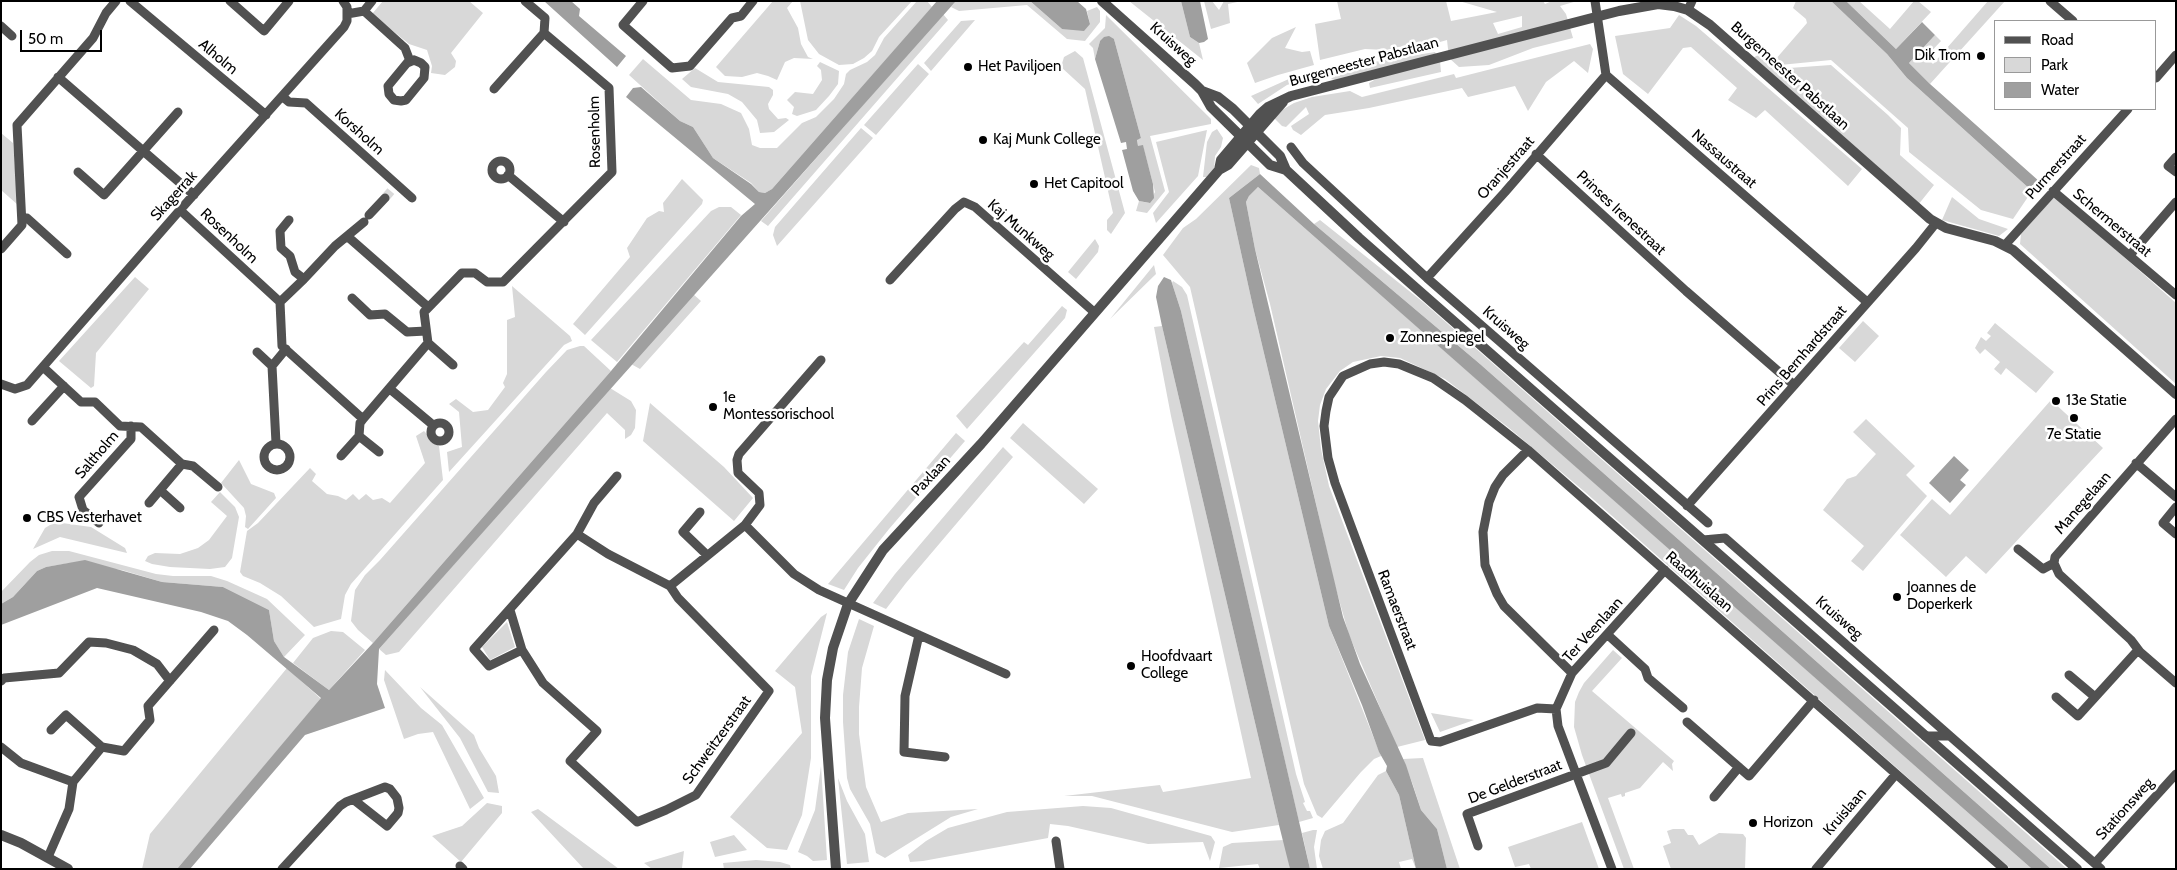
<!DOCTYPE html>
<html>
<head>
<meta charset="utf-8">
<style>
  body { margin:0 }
  #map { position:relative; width:2177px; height:870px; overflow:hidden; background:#fff; font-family:Cabin,sans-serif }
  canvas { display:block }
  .frame { position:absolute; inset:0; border:2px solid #000; pointer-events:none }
  .legend { position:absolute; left:1994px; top:20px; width:162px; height:90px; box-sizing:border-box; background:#fff; border:1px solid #999; margin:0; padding:6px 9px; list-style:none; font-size:15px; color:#000 }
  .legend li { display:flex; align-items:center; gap:10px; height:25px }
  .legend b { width:25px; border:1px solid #999 }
  .scale { position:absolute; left:20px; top:30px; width:82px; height:22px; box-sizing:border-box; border:2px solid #000; border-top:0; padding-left:6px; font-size:15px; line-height:18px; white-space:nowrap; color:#000; -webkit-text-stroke:4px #fff; paint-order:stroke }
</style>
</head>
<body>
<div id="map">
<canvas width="2177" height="870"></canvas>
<div class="frame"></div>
<ul class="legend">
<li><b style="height:6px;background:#515151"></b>Road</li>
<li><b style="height:14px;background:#d8d8d8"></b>Park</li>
<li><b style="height:14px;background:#9f9f9f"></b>Water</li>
</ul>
<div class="scale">50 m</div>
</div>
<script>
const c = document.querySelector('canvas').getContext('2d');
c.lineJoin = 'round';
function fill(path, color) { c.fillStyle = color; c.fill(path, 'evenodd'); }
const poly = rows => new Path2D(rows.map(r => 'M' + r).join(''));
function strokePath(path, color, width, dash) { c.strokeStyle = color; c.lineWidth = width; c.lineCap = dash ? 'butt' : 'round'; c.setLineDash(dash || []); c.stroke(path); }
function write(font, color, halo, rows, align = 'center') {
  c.font = font + ' Cabin,sans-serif'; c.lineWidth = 5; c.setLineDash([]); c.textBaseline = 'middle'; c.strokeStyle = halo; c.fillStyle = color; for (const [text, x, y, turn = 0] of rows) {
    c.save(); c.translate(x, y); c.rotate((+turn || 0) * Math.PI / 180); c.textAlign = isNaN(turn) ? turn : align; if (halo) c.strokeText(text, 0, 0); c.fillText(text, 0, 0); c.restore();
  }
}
const green = poly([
  [383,1,469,1,483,13,451,53,456,61,455,67,445,75,431,73,432,66,427,50,409,44,372,14],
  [773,1,793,1,787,8,798,28,801,44,808,57,813,59,794,58,785,62,777,80,768,76,757,73,742,77,725,76,716,67],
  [800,1,912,1,879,37,872,51,864,58,853,64,839,65,819,54,808,40],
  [917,1,927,1,932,7,772,189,765,193,759,192,751,183,713,158,693,127,680,121,629,75,643,59,691,100,721,104,741,113,749,129,752,145,760,148,777,148,802,123,816,117,834,99,844,84,846,74,850,70,867,62,875,55,884,38],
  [956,1,1030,1,1062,29,1090,24,1087,11,1097,7,1100,11,1100,22,1085,41,1067,39,1027,5,959,11,951,7],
  [1129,1,1181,1,1190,37,1199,43,1203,60],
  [1204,1,1212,1,1219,10,1224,1,1242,1,1228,4,1230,23,1211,29],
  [1337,1,1446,1,1451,21,1497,12,1459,1,1543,1,1545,4,1552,1,1577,1,1560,6,1566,14,1573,38,1533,48,1489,65,1459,67,1449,58,1447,40,1440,42,1433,51,1425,41,1386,50,1365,49,1320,60,1315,24,1341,19],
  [1522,16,1522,27,1498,34,1493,23],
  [1796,1,1831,1,1887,54,1907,78,2032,191,2013,219,1981,210,1909,152,1908,128,1831,60,1780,65,1775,60,1807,23,1806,19,1793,8],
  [1846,1,1859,1,1890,29,1914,1,1918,1,1931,12,1896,49],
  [1988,1,2005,1,1930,84,1909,63,1935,35,1941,41,1926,57,1933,64],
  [943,14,948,20,768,226,761,221],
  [1106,15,1211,119,1211,124,1150,136,1165,191,1147,213,1136,211,1139,201,1149,203,1155,192,1153,184,1143,146,1138,147,1137,139,1141,138,1114,39,1100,41,1095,59,1093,48,1089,44,1105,28],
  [1679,15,1696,26,1862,169,1848,186,1765,110,1756,118,1728,100,1737,88,1691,47,1683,48,1648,94,1623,74,1615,36,1670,28],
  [975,20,931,71,924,63,961,21],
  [1296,27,1285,48,1302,52,1310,51,1314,65,1278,75,1255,83,1247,63,1272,38],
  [1590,44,1593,49,1588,73,1574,61,1546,82,1528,111,1515,86,1468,97,1462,88,1369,108,1325,115,1301,135,1293,130,1291,126,1309,114,1306,107,1286,127,1282,126,1274,118,1282,110,1294,103,1312,97,1350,91,1362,97,1454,74,1456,78],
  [1075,51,1083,58,1125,213,1111,234,1107,230,1107,220,1113,213,1085,89,1061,67,1064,57],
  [1435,52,1440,61,1441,72,1370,88,1369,83,1385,74,1350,83,1331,79,1343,67],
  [1758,55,1779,75,1786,76,1789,68,1831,65,1888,115,1901,128,1900,155,1934,185,1918,205,1753,58],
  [820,62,839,71,838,84,829,96,816,110,797,116,792,114,794,107,787,100,795,92,813,94,822,80,821,70,817,66],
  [918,64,929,74,876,135,864,125],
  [695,68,718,82,769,87,773,90,773,95,768,104,769,109,778,119,786,118,789,120,774,132,760,133,757,120,742,102,728,94,691,87,682,79],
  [1314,73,1312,77,1287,85,1258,104,1251,96,1291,78],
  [861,128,873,138,777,246,773,235,775,227],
  [1217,129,1223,138,1221,147,1215,156,1214,170,1207,177,1203,177,1207,142,1212,132],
  [1207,130,1198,176,1156,223,1153,213,1169,192,1156,142],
  [1,133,13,143,18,205,1,190],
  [1251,165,1259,168,1260,174,1229,198,1253,307,1329,626,1381,756,1374,759,1361,772,1322,818,1317,815,1304,784,1190,287,1163,255,1183,228,1196,219],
  [682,179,703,200,702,204,585,335,573,324,630,257,627,248,647,218,659,211,664,212,663,203],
  [1258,187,1665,545,2032,869,2011,869,1585,492,1509,428,1445,379,1400,358,1381,356,1353,362,1340,371,1326,389,1320,405,1318,421,1321,449,1329,486,1425,740,1397,747,1349,635,1334,582,1270,304,1255,249,1246,202,1249,196],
  [2055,196,2176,303,2176,384,2020,244,2021,234],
  [1952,197,1979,219,2008,229,1999,236,1942,220],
  [719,207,731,207,741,215,617,362,591,340,711,211],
  [1320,220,1423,302,2067,869,2051,869,1480,364,1314,224],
  [1095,239,1099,246,1098,252,1076,279,1068,272],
  [1154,265,1156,274,1110,319],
  [135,277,149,289,96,353,94,386,91,388,59,361],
  [1173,281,1182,287,1187,295,1296,774,1305,802,1303,803,1307,811,1310,811,1313,818,1299,822,1181,311,1172,283],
  [512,286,570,336,572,341,564,345,449,472,447,452,462,447,459,412,449,404,456,399,473,412,488,410,505,387,503,383,507,374,507,320,515,317],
  [693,294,701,301,640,369,631,364],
  [1062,306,1067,310,1065,318,967,429,956,416,1024,342,1028,345],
  [1863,321,1879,336,1855,362,1839,348],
  [1995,323,2054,372,2036,393,2006,368,2001,375,1994,369,2000,362,1985,349,1980,354,1975,348,1981,337,1986,341,1991,336,1987,333],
  [1162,326,1279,825,1232,832,1092,796,1064,796,1160,785,1163,792,1251,778,1171,416,1154,327],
  [580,346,584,346,611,371,373,643,358,630,351,621,355,590,365,575,380,560,546,372,567,350],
  [610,388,631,401,636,410,635,428,631,435,625,439,625,430,607,413,399,652,386,655,379,649],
  [2051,400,2103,448,1986,574,1966,556,1946,577,1900,535,1932,499,1950,515],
  [650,403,724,467,753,498,734,521,643,441],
  [1866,419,1915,466,1906,475,1927,496,1863,571,1851,561,1864,546,1823,510,1847,479,1856,476,1876,454,1853,432],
  [1023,423,1098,489,1084,504,1010,438],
  [424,431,439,446,443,480,351,584,345,595,341,619,314,627,281,596,260,583,243,576,240,572,247,531,258,523,310,468,316,474,312,481,327,494,338,496,346,500,353,494,359,500,366,494,373,500,382,498,390,503,425,463,416,436],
  [956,433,965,441,889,529,858,568,844,590,828,584],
  [1003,447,1013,457,906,583,886,609,873,603,895,574],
  [239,460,251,484,274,493,276,498,248,529,245,527,246,516,244,508,221,483],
  [220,492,235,507,239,517,232,558,225,567,210,569,170,567,152,564,145,561,148,556,155,553,180,554,198,548,209,540,227,516,211,502],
  [55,522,91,527,125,548,127,553,60,537,33,549,45,528],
  [52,551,69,551,156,574,173,576,211,576,227,581,267,599,305,635,284,657,274,641,269,610,223,587,162,582,122,570,70,563,46,567,37,571,13,597,1,604,1,592,30,562,39,555],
  [827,613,811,676,811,758,802,815,787,850,767,848,730,817,802,733,795,687,775,671,821,617],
  [859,619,874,626,862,668,859,707,859,734,866,787,881,822,908,813,978,809,951,817,885,858,876,853,870,824,850,789,847,778,843,722,843,695,848,652],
  [507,622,515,647,490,660,482,647],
  [331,631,343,632,365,650,329,690,293,663,313,638],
  [1613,650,1622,658,1592,691,1674,761,1672,764,1673,771,1663,762,1640,788,1625,793,1625,796,1622,797,1621,794,1608,798,1634,869,1624,869,1582,755,1574,727,1575,702,1579,692,1584,683],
  [287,668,321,699,177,869,142,869,150,834],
  [385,670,421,708,442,725,484,798,470,809,433,732,418,734,404,739,384,680],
  [420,687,474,735,479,748,496,776,499,793,488,792,460,738],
  [1431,713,1474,720,1440,732],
  [1423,758,1460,869,1447,869,1437,829,1421,810,1413,785,1403,759],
  [821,766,827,860,813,861,807,856,798,852,815,810],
  [1386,771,1399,795,1416,869,1412,859,1399,862,1401,869,1323,869,1319,856,1321,840,1325,831,1343,823,1378,775],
  [838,778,847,801,865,834,869,862,847,864],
  [487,803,502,806,502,813,461,862,432,836,462,826],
  [1083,806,1111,808,1211,836,1215,842,1210,861,1203,842,1148,844,1068,826,1050,824,1048,838,923,861,910,862,908,855,926,841,948,828,1007,812],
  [538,809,619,869,584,869,531,812],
  [1582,822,1599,869,1531,869,1529,864,1515,867,1508,847],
  [1673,829,1684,829,1688,835,1693,835,1699,845,1719,833,1743,834,1746,838,1745,869,1671,869,1663,846,1671,843,1667,831],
  [1313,830,1317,830,1314,847,1317,869,1310,869,1302,833],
  [734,835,747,850,715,857,710,842],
  [1284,840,1290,869,1260,869,1258,864,1219,868,1223,847,1232,843],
  [684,851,682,868,652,869,644,863],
  [756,860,780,862,790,865,791,869,724,869,723,863]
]);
const water = poly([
  [544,1,571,1,580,9,579,16,626,56,617,67],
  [937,1,956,1,379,649,377,684,385,708,305,735,190,869,177,869,321,698,247,635,228,621,201,612,97,588,1,625,1,604,13,597,37,571,46,567,85,560,162,582,223,587,269,610,274,641,284,657,329,690,373,643,611,371,741,216,755,204,626,97,633,88,641,87,680,121,693,127,713,158,751,184,759,192,765,193,772,189],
  [1030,1,1077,1,1086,9,1090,24,1084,31,1062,29],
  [1181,1,1200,1,1208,39,1204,42,1199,43,1190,37],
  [1831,1,1846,1,1896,49,1922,22,1935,35,1909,63,1930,84,2040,182,2032,191,1907,78,1887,54],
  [1109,36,1114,39,1141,138,1137,140,1138,146,1143,145,1153,184,1154,198,1150,203,1139,201,1133,191,1122,150,1127,149,1126,142,1121,143,1095,59,1100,41,1104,37],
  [1260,174,1314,224,1480,364,2051,869,2032,869,1258,187,1249,196,1246,202,1255,249,1343,617,1360,664,1406,765,1421,810,1437,829,1447,869,1416,869,1399,795,1386,771,1387,766,1379,752,1362,705,1329,626,1253,307,1229,198],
  [1164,277,1171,280,1181,311,1310,869,1290,869,1279,825,1162,326,1156,297,1158,286],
  [1954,456,1969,470,1960,480,1966,485,1950,503,1929,483]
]);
const minorTunnel = poly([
  [385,198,391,191]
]);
const minor = poly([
  [130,1,266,115],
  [230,1,264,31,289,1],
  [643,1,623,25,672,68,690,66,732,18,741,16,753,1],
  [1595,1,1606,75,1867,302],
  [2050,1,2073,21],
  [1688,10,1692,1],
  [364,11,405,48,410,61],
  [347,14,364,11,372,1],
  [1,26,12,36],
  [414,60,421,63,425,67,424,78,406,100,401,101,394,100,389,94,388,86,407,63,414,60],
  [58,77,194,195],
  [2156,78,2176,55],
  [494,89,544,33],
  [283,97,289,102,306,103,412,198],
  [1291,147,1303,163,1427,278,1708,523],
  [1536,154,1686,291,1794,385],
  [2176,157,2168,166,2176,172],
  '492 170a9 9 0 1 1 18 0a9 9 0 1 1-18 0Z',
  [78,172,104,195,178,112],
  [508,175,564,222],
  [2053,191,2176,295],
  [180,210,280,302,282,346,363,419,428,343],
  [369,215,385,198],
  [22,219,27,218,67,254],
  [347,236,428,307],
  [2005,245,2128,109],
  [1,249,22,225,17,125,93,38,106,13,116,1],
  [2130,255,2176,202],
  [1427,278,1505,192,1606,75],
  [304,279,335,246,364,222],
  [890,280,955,209,964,202,975,207,1094,312],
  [352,298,370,315,385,314,407,332,426,331],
  [280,302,304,279,295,272,290,256,281,248,280,231,289,220],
  [257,352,272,366],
  [453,365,428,343,424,312,462,273,475,273,487,282,503,282,612,172,609,88,544,33,545,18,525,1],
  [43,367,81,402,95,402,120,426,141,427,182,464,193,466,218,487],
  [1,384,15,389,27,385,180,210,344,27,347,21,347,7,343,1],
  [390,389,433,425],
  [2176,419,2055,557,2054,563,2059,574,2131,640,2140,652,2176,683],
  [32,421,64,386],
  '431 432a9 9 0 1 1 18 0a9 9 0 1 1-18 0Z',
  [359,436,379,452],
  [276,443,272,366,286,349],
  '264 457a13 13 0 1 1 26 0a13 13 0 1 1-26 0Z',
  [1528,450,1503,475,1495,487,1489,502,1483,532,1485,565,1497,594,1504,606,1572,673],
  [341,456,359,436,360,423,363,419],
  [2136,463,2176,497],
  [160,490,180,508],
  [149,503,182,464],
  [1687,506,1916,248,1936,223],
  [2176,507,2163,523,2176,534],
  [700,512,683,532,707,555],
  [99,523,83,510,79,497,131,439,131,426],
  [745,525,794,574,819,590,1006,674],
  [1703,540,1725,538,2101,869],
  [2018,549,2043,569,2054,563],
  [670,586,745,525,760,505,759,493,738,473,737,460,739,454,821,360],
  [510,610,522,650,543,683,597,731,570,761,637,822,666,810,696,795,769,691,678,598,670,586,608,554,577,534],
  [919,635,905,696,904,752,945,757],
  [1608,635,1645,669,1648,678,1683,708],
  [522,650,489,666,474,649,577,534,594,503,617,476],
  [2069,675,2095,697],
  [1,681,4,678,59,673,89,642,106,643,133,650,157,664,170,681],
  [2056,697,2078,716,2138,650],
  [1556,709,1537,708,1440,742,1431,741,1335,483,1328,458,1324,426,1326,411,1329,397,1343,376,1370,364,1384,362,1399,364,1433,378,1465,400,1528,450,2004,869],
  [1687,722,1749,776,1814,700],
  [51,730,66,715,102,747],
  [1925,736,1950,736],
  [1,747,21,763,73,782],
  [1714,797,1739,767],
  [1056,841,1060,869],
  [1478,846,1467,814,1606,763,1631,733],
  [48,857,69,809,73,782,102,747,124,751,150,720,148,706,214,630],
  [2095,863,2176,774],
  [460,866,463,869],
  [282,869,340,806,346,802,385,787,390,789,397,798,399,808,398,813,387,826,354,800],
  [1612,869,1558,726,1556,709,1572,673,1665,570],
  [1816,869,1896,774]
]);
const tertiary = poly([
  [1102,1,1195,84,1202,91,1211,107,1270,165,1286,170],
  [1202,91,1218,97,1233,109,1280,156,1286,170,1359,238,2077,869],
  [1219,170,1221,160,1260,114,1268,107,1291,96,1619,11,1658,4,1674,6,1688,10,1710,25,1930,219,1946,228,1995,241,2013,250,2176,394],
  [1,835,21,843,68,869],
  [836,869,825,718,827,680,833,648,848,604,883,550,981,444,1219,170,1228,165,1283,102]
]);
const markers = [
  [1981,56,5,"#000"],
  [968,67,5,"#000"],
  [983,140,5,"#000"],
  [1034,184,5,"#000"],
  [1390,338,5,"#000"],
  [2056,401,5,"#000"],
  [713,407,5,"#000"],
  [2074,418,5,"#000"],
  [27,518,5,"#000"],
  [1897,597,5,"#000"],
  [1131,666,5,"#000"],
  [1753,823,5,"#000"]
];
const streetNames = [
  ["Kruisweg",1173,44,42],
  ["Alholm",218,57,40],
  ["Burgemeester Pabstlaan",1364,62,-15],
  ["Burgemeester Pabstlaan",1790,76,42],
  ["Korsholm",359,132,42],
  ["Rosenholm",595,132,-91],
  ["Nassaustraat",1724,159,41],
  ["Purmerstraat",2056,167,-48],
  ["Oranjestraat",1506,168,-49],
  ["Skagerrak",174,196,-48],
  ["Prinses Irenestraat",1621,213,43],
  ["Schermerstraat",2112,223,40],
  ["Kaj Munkweg",1021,230,41],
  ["Rosenholm",229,236,43],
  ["Kruisweg",1506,328,41],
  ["Prins Bernhardstraat",1802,356,-49],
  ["Saltholm",97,455,-49],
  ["Paxlaan",931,476,-47],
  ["Manegelaan",2083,503,-49],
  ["Raadhuislaan",1699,582,41],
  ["Ramaerstraat",1397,610,69],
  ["Kruisweg",1839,618,41],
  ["Ter Veenlaan",1593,630,-48],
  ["Schweitzerstraat",717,740,-54],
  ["De Gelderstraat",1515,782,-21],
  ["Stationsweg",2125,809,-48],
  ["Kruislaan",1845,812,-49]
];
const poiNames = [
  ["Dik Trom",1971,56,"right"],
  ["Het Paviljoen",978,67],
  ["Kaj Munk College",993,140],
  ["Het Capitool",1044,184],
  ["Zonnespiegel",1400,338],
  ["1e",723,398],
  ["Montessorischool",723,415],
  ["13e Statie",2066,401],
  ["7e Statie",2074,435,"center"],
  ["CBS Vesterhavet",37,518],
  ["Joannes de",1907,588],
  ["Doperkerk",1907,605],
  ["Hoofdvaart",1141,657],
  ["College",1141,674],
  ["Horizon",1763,823]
];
fill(green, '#d8d8d8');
fill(water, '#9f9f9f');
strokePath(minorTunnel, '#d9d9d9', 9, [9, 4.5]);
strokePath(minor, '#515151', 9);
strokePath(tertiary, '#515151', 10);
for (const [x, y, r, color] of markers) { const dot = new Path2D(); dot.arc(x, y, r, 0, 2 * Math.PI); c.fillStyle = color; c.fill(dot); strokePath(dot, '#fff', 2); }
write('15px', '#000', '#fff', streetNames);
write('15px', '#000', '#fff', poiNames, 'left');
</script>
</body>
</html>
